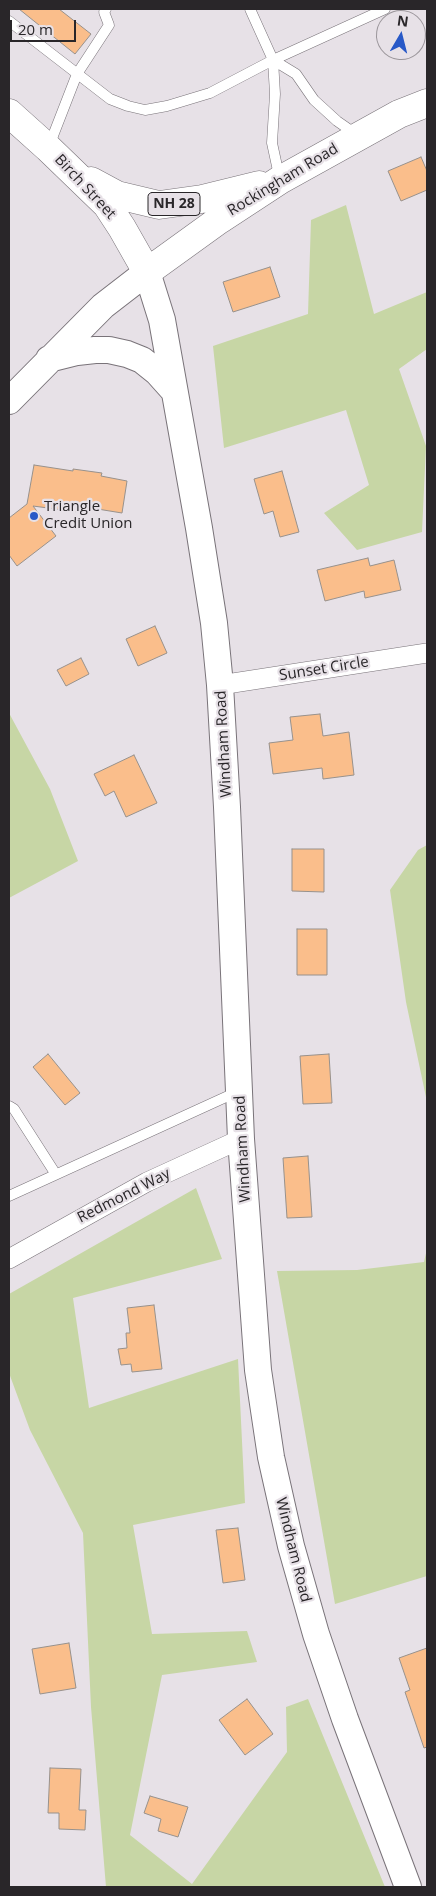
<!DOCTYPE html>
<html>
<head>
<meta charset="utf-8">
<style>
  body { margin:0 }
  #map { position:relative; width:436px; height:1896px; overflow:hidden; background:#e7e1e7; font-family:"Open Sans",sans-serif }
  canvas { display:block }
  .frame { position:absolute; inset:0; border:10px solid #292629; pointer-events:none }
  .north { position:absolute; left:376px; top:10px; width:50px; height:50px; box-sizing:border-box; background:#e7e1e7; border:1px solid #9b969b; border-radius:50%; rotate:8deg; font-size:14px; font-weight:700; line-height:20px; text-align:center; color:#292629 }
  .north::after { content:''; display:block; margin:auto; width:18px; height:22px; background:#2859c7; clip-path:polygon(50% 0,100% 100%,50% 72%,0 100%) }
  .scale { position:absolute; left:10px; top:20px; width:66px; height:22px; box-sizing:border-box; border:2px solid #292629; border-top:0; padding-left:6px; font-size:15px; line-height:18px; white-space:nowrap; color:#292629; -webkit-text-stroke:4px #e7e1e7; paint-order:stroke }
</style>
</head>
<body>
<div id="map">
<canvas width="436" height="1896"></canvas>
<div class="frame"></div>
<div class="north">N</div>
<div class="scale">20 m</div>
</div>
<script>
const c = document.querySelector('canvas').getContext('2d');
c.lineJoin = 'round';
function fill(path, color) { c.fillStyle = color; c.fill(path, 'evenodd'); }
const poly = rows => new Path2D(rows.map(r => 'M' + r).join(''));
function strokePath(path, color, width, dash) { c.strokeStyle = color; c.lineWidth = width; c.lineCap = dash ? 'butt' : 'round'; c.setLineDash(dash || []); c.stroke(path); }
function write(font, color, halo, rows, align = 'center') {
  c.font = font + ' "Open Sans",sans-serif'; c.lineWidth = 4.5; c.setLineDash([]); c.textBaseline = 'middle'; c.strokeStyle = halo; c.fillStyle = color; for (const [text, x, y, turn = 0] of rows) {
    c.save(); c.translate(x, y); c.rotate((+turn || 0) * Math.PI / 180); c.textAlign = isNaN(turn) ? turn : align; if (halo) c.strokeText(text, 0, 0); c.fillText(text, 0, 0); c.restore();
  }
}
const green = poly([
  [346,205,374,314,427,292,427,349,399,369,426,446,422,532,357,550,324,513,369,485,346,410,224,448,213,346,308,314,311,220],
  [9,713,50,789,78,861,9,898],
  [427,845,427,1102,406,1002,390,890,418,850],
  [196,1188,222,1259,73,1298,89,1408,238,1359,245,1503,133,1525,152,1634,247,1631,257,1662,162,1675,130,1835,192,1884,287,1752,286,1707,308,1699,385,1887,106,1887,91,1707,83,1533,30,1430,9,1373,9,1294],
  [427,1249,427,1576,335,1604,277,1271,357,1270,424,1262]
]);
const building = poly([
  [19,9,59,9,91,34,75,54,19,9],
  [421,157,427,171,427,190,401,201,388,171,421,157],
  [270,267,280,297,233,312,223,282,270,267],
  [34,465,73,471,73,469,102,473,101,476,127,481,122,513,79,506,78,512,33,506,56,536,17,566,9,555,9,518,27,504,34,465],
  [282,471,299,532,280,537,273,511,264,514,254,479,282,471],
  [368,558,370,566,394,560,401,590,365,598,364,591,325,601,317,570,368,558],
  [155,626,167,653,138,666,126,639,155,626],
  [81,658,89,674,66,686,57,670,81,658],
  [320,714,323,736,349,732,354,775,323,779,322,768,273,774,269,743,293,740,290,717,320,714],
  [134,755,157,803,126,817,114,791,105,796,94,774,134,755],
  [292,849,324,849,324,892,292,891,292,849],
  [297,929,327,929,327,975,297,975,297,929],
  [48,1054,80,1093,65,1105,33,1067,48,1054],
  [329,1054,332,1103,303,1104,300,1056,329,1054],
  [308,1156,312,1217,287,1218,283,1158,308,1156],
  [154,1305,162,1369,132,1372,131,1364,121,1365,118,1349,127,1348,126,1333,130,1333,127,1308,154,1305],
  [238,1528,245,1580,223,1583,216,1530,238,1528],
  [69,1643,76,1688,40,1694,32,1649,69,1643],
  [427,1648,427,1747,424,1748,405,1692,410,1690,399,1658,427,1648],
  [247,1699,273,1734,245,1755,219,1720,247,1699],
  [50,1768,81,1769,79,1810,86,1810,85,1830,59,1829,59,1813,48,1813,50,1768],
  [150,1796,188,1807,178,1837,158,1831,161,1819,144,1813,150,1796]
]);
const lane = poly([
  [250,9,273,60,275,94,272,143,280,180],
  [9,21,110,99,128,106,145,110,167,106,210,93,273,60,385,9],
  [273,60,296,74,314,100,337,121,357,135],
  [49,146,77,74,109,25,104,12,106,9],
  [9,1106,14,1109,55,1173],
  [9,1196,239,1091]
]);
const street = poly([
  [220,685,427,653],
  [9,1259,147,1182,241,1139]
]);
const secondary = poly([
  [49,359,77,352,95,350,109,350,127,354,142,360,157,372,174,391],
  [9,401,103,306,147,272,162,320,199,528,214,623,220,685,227,807,241,1139,258,1370,271,1457,291,1546,316,1634,345,1719,408,1887]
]);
const primary = poly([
  [9,113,48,148,107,205,122,228,147,272,219,220,280,180,399,114,427,103],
  [91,181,117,195,159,205,202,199,259,185]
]);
const markers = [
  [34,516,5,"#2859c7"]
];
const shields = [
  [174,204,52]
];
const shieldNames = [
  ["NH 28",174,204]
];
const streetNames = [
  ["Rockingham Road",283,180,-31],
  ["Birch Street",85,187,47],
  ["Sunset Circle",324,669,-9],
  ["Windham Road",224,744,-93],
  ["Windham Road",243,1149,-93],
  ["Redmond Way",124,1196,-27],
  ["Windham Road",293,1550,76]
];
const poiNames = [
  ["Triangle",44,507],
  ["Credit Union",44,524]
];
fill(green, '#c7d6a5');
fill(building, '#fabe8b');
strokePath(building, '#97918c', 1);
strokePath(lane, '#797379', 11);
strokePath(street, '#797379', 20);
strokePath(secondary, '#797379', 28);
strokePath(primary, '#797379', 29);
strokePath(lane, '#fff', 10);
strokePath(street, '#fff', 19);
strokePath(secondary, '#fff', 26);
strokePath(primary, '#fff', 28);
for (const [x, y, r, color] of markers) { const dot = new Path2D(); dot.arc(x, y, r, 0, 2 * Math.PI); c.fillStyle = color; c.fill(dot); strokePath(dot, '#e7e1e7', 2); }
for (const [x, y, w] of shields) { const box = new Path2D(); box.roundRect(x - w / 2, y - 11.5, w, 23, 4); c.fillStyle = '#e7e1e7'; c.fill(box); strokePath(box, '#292629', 1); }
write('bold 14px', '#292629', null, shieldNames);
write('15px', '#292629', '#e7e1e7', streetNames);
write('15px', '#292629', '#e7e1e7', poiNames, 'left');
</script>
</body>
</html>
